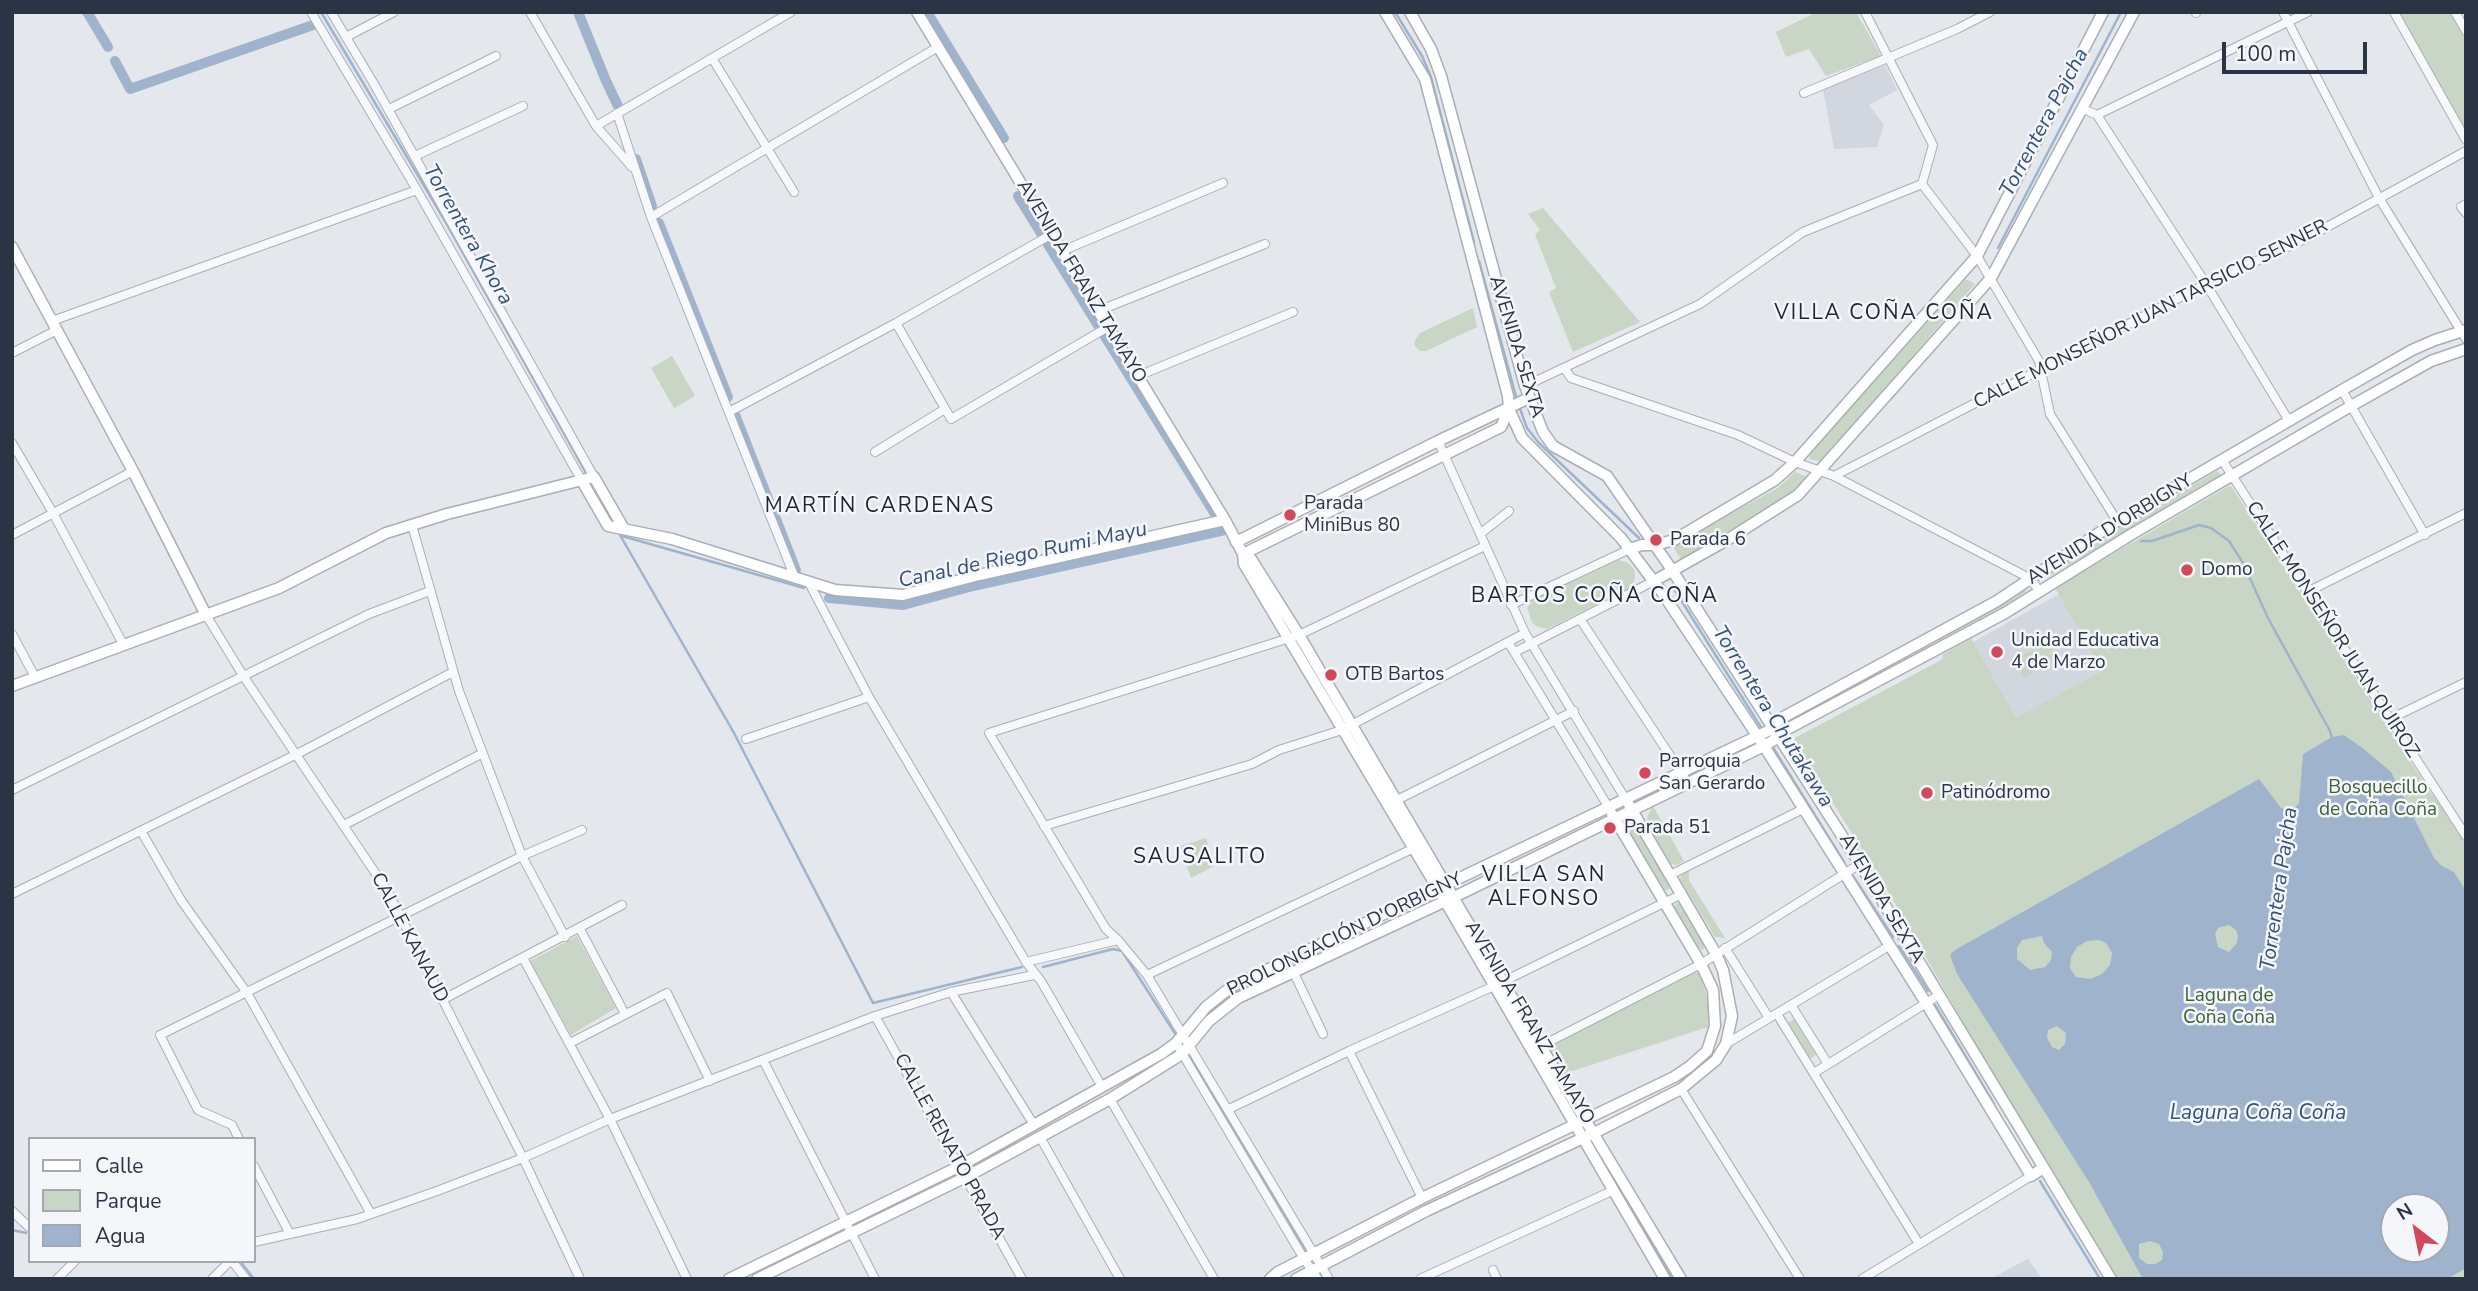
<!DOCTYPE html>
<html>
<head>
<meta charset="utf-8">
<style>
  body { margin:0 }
  #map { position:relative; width:2478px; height:1291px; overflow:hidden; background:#e4e7ec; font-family:"Nunito Sans",sans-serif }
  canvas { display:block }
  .frame { position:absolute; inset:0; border:14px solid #2b3445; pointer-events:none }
  .legend { position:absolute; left:28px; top:1137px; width:228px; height:126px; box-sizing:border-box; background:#f4f6f9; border:2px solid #a4a8b1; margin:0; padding:9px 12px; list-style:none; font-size:21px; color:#2b3445 }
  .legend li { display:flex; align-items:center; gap:14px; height:35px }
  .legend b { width:35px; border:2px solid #a4a8b1 }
  .north { position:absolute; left:2380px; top:1193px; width:70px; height:70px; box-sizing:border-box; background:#f4f6f9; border:2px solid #a4a8b1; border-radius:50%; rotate:328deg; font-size:19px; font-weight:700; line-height:28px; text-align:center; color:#2b3445 }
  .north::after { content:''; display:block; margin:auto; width:24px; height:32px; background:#d1495b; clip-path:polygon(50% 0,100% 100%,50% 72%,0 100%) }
  .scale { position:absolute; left:2222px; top:42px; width:145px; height:32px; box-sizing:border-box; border:4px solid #2b3445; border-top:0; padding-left:9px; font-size:21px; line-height:24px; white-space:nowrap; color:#2b3445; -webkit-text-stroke:5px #f4f6f9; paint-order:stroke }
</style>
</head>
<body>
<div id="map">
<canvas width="2478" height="1291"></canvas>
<div class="frame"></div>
<ul class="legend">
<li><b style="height:9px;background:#fff"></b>Calle</li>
<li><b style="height:19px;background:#c9d6c5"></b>Parque</li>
<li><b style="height:19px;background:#9fb4cc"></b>Agua</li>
</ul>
<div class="north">N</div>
<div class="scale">100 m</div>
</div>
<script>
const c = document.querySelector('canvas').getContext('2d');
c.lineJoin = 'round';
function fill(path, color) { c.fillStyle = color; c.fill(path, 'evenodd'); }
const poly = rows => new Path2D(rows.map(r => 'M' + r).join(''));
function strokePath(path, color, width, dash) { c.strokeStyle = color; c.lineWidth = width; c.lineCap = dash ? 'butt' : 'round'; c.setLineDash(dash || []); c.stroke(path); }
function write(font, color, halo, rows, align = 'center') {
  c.font = font + ' "Nunito Sans",sans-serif'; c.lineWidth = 5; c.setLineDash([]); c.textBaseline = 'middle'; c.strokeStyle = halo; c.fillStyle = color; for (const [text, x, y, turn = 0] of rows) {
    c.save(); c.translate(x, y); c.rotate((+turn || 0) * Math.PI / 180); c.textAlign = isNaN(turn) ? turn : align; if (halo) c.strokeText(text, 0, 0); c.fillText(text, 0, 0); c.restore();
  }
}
const built = poly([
  [1885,65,1897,90,1869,105,1884,125,1877,147,1834,149,1823,89],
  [2059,594,2102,671,2016,719,1973,642],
  [2028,1259,2042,1279,1990,1279]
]);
const green = poly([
  [1817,12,1856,12,1881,56,1826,76,1809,49,1786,57,1776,32],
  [2398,12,2452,12,2466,36,2466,133],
  [1543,208,1640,322,1573,352,1549,292,1556,288,1535,234,1540,230,1528,214],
  [1966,279,1975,284,1821,462,1809,459,1811,452],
  [1473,308,1477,327,1426,351,1420,351,1415,346,1414,342,1420,333],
  [672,356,695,396,674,408,651,368],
  [2217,471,2221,475,2047,578,2046,576,2124,525],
  [1795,472,1807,477,1786,499,1681,559,1672,545,1778,488],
  [2231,486,2431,793,2449,813,2446,814,2458,833,2463,833,2466,839,2466,1279,2118,1279,2017,1116,1881,879,1794,742,1795,738,1943,659,1942,655,1971,638,2016,718,2102,671,2055,588,2227,487],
  [2394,1207,2436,1207,2436,1249,2394,1249],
  [1618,560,1627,562,1634,569,1635,578,1631,587,1547,629,1536,626,1532,622,1527,608,1533,600],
  [2025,590,2026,592,2004,606,1782,725,1781,723,2003,604],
  [2047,642,2057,660,2024,678,2014,660],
  [1653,806,1684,861,1677,865,1671,864,1648,826,1647,817],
  [1628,821,1634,822,1670,884,1668,890,1661,890,1624,827],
  [1206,838,1214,866,1191,878,1180,846],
  [1689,870,1689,880,1725,938,1715,937,1680,880,1682,874],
  [1677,903,1683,905,1706,944,1703,950,1698,948,1673,908],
  [577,936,616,1008,571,1035,530,961],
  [1695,972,1700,974,1703,983,1708,1001,1708,1027,1563,1074,1551,1054,1551,1044],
  [1794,1019,1816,1055,1810,1059,1788,1023]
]);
const water = poly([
  [2344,735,2364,749,2391,772,2434,858,2442,866,2454,872,2466,891,2466,1268,2447,1279,2143,1279,2089,1182,1957,974,1950,955,1955,950,2259,779,2281,808,2292,811,2299,803,2303,754,2332,737],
  [2229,925,2236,930,2238,936,2237,943,2229,952,2218,947,2215,934,2218,928],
  [2042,936,2044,943,2052,952,2051,960,2045,967,2030,970,2017,959,2017,948,2022,940],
  [2099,940,2106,943,2112,953,2110,965,2102,974,2090,979,2076,977,2070,968,2071,957,2077,947,2087,941],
  [2057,1026,2066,1033,2065,1044,2059,1050,2052,1047,2047,1038,2048,1030],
  [2394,1207,2436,1207,2436,1249,2394,1249],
  [2150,1241,2159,1244,2163,1252,2162,1260,2155,1264,2147,1264,2139,1258,2139,1244]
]);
const stream = poly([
  [321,12,445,221,586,473],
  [1395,12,1422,56,1431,77,1474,242],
  [1998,248,2121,12],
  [1479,261,1517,400],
  [1519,406,1527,428,1538,442,1639,538],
  [591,483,614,522],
  [620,535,734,733,873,1003,1022,967],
  [622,536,804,588],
  [2141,541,2152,541,2199,525,2211,528,2229,541,2243,563,2268,618,2330,731,2332,738],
  [1674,589,1762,729],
  [1298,644,1303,653],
  [1772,746,1844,862],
  [1853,876,1893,937],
  [1899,946,1928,991],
  [1043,967,1113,949,1122,951,1176,1035],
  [1935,1005,1994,1104],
  [1189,1055,1306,1250],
  [1593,1143,1672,1279],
  [2040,1181,2100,1279],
  [12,1230,26,1233],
  [240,1261,254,1279]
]);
const canal = poly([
  [87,12,108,47],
  [578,12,606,81,618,106],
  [927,12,1004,138],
  [115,61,130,89,316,24],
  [636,159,652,206],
  [659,223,728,397],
  [734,412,796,570],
  [829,598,903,605,973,586,1225,530,1018,196]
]);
const street = poly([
  [311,12,417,190,582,481],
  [331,12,374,84,594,477],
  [530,12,596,126,632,167],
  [1865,12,1933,145,1922,184],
  [2283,12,2379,198,2466,339],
  [2394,12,2466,140],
  [2455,12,2466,31],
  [2196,13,2196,12],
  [346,37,394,12],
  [712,58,794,192],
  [1804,93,1957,29,1990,12],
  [389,109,496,56],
  [2083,109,2097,115,2206,284,2289,421],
  [617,113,651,217,795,578],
  [2097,115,2308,12],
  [596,126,791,12],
  [415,156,523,106],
  [1922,184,1977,256,2039,361,2050,414,2117,521],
  [2466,204,2461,207,2466,213],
  [651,217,938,47],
  [1062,251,1223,183],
  [1098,311,1265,244],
  [52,321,417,190],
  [896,323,951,419,1103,330,1107,325],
  [12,353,57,330],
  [1565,369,1571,378,1738,435,1795,462,1834,476,2031,579,2039,591],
  [1138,376,1293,312],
  [1525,386,1700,304,1803,232,1922,184],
  [2342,390,2425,535],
  [729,412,896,323,1052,234],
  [1438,441,1525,633,1626,800],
  [12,443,53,513,123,644],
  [875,452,945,409],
  [2222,460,2466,836],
  [1834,476,2206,284,2305,239,2466,151],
  [412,525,459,691,522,856,565,937],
  [1480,534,1509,511],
  [12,535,133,471],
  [808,581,869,697,1026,962,1041,981,1102,1087],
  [2307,592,2466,513],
  [1511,605,1630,549],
  [206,615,244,677,388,892,523,1158,580,1279],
  [1580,619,1688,783],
  [12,634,35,677],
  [1508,642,1609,808],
  [1515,652,1654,581],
  [2390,719,2466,682],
  [746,739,869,697],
  [12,790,369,614,430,591],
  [1397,800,1574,711],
  [344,825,483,753],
  [1044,826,1252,764,1279,750,1342,730,1525,633],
  [141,831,181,900,247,993,371,1214],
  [1670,875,1803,809],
  [12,894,297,754,453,672],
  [580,929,625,1014],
  [1725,948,1769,1018],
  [523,958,610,1119,687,1279],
  [1026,962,1118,940],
  [1293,971,1323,1034],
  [1147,975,1412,849],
  [951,992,1034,1125],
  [442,1000,622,905],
  [1791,1005,1828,1064],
  [1777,1014,1919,1244],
  [875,1016,1022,1279],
  [570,1043,667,993,710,1081],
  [1176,1043,1304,1259,1318,1279],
  [1726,1044,1889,946],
  [1537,1048,1701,964,1860,864],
  [1349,1051,1422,1198],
  [763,1060,875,1279],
  [1814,1073,1939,995],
  [1681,1089,1800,1279],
  [1110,1099,1214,1279],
  [1229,1109,1349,1051,1494,986,1682,894],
  [1040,1137,1120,1279],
  [239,1139,232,1125,198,1110,160,1035,522,856,582,830],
  [254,1166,290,1234],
  [12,1211,30,1228],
  [254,1242,357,1219,437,1191,523,1158,610,1119,875,1016,951,992,1034,975],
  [232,1261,246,1279],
  [1493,1270,1497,1279],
  [57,1279,75,1261],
  [212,1279,230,1261],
  [1329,1279,1147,975,1118,940,1106,929,989,733,1299,635,1485,546],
  [1420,1279,1614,1190],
  [1862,1279,2031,1176]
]);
const secondary = poly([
  [917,12,1225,520,1243,554,1244,564,1445,901,1665,1279],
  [1385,12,1425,79,1508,396,1509,409,1522,438,1621,538,1661,591,1764,746,1926,1003,2031,1176,2043,1168],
  [1410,12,1431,49,1441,76,1525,386,1543,432,1553,446,1607,476,1672,570,1860,864,2111,1279],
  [12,247,133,471,206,615],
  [582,481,608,526,672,539,835,590,903,595,979,575,1225,520],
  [1236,542,1438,441,1529,398],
  [1630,549,1642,545,1655,545,1674,540,1775,480,1795,462,1977,256,2103,12],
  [1243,554,1251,559,1299,635,1540,1045,1681,1279],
  [1243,554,1501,427,1509,409],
  [1654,581,1727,540,1798,495,1991,278,2134,12],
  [12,686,279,588,386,533,447,514,594,477,624,529],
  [729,1279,960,1166,1161,1054,1176,1043,1206,1007,1231,987,1768,731,1780,719,1997,601,2117,521,2342,390,2412,350,2435,340,2466,330],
  [757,1279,966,1177,1110,1099,1182,1054,1209,1021,1238,998,1454,897,1764,746,1774,740,1778,734,2005,613,2132,534,2351,406,2431,361,2466,349],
  [1270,1279,1278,1272,1422,1198,1674,1077,1689,1067,1707,1051,1715,1026,1713,990,1701,964,1612,814],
  [1296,1279,1426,1211,1594,1133,1681,1089,1716,1060,1726,1044,1732,1016,1723,970,1716,954,1629,805]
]);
const markers = [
  [1290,515,7,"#d1495b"],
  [1656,540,7,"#d1495b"],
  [2187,570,7,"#d1495b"],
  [1997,652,7,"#d1495b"],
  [1331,675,7,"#d1495b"],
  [1645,773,7,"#d1495b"],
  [1927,793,7,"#d1495b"],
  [1610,828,7,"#d1495b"]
];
const streetNames = [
  ["AVENIDA FRANZ TAMAYO",1081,282,59],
  ["CALLE MONSEÑOR JUAN TARSICIO SENNER",2151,315,-27],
  ["AVENIDA SEXTA",1516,347,73],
  ["AVENIDA D'ORBIGNY",2110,530,-32],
  ["CALLE MONSEÑOR JUAN QUIROZ",2332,630,57],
  ["AVENIDA SEXTA",1881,899,59],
  ["PROLONGACIÓN D'ORBIGNY",1345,935,-26],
  ["CALLE KANAUD",409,938,62],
  ["AVENIDA FRANZ TAMAYO",1529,1023,59],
  ["CALLE RENATO PRADA",949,1147,61]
];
const poiNames = [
  ["Parada",1304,504],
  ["MiniBus 80",1304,526],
  ["Parada 6",1670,540],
  ["Domo",2201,570],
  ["Unidad Educativa",2011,641],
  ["4 de Marzo",2011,663],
  ["OTB Bartos",1345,675],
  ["Parroquia",1659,762],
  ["San Gerardo",1659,784],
  ["Patinódromo",1941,793],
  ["Parada 51",1624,828]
];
const parkNames = [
  ["Bosquecillo",2378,788],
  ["de Coña Coña",2378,810],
  ["Laguna de",2229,996],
  ["Coña Coña",2229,1018]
];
const waterNames = [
  ["Torrentera Pajcha",2045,123,-62],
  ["Torrentera Khora",467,235,60],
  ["Canal de Riego Rumi Mayu",1023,556,-12],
  ["Torrentera Chutakawa",1772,717,58],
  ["Torrentera Pajcha",2280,889,-82],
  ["Laguna Coña Coña",2258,1114]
];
const neighbourhoodNames = [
  ["VILLA COÑA COÑA",1884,314],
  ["MARTÍN CARDENAS",880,507],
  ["BARTOS COÑA COÑA",1595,597],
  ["SAUSALITO",1200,858],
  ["VILLA SAN",1544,876],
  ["ALFONSO",1544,900]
];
fill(built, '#d2d6de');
fill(green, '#c9d6c5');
fill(water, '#9fb4cc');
strokePath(stream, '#9fb4cc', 2.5);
strokePath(canal, '#9fb4cc', 10);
strokePath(street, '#a9aeb7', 10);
strokePath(secondary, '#a9aeb7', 13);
strokePath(street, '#f7f8fa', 8);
strokePath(secondary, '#fff', 10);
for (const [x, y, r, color] of markers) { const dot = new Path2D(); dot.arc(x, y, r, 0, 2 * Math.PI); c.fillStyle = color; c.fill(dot); strokePath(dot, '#f4f6f9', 2.5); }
write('19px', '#2b3445', '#f4f6f9', streetNames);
write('19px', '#2b3445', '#f4f6f9', poiNames, 'left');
write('19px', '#3f6138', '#f4f6f9', parkNames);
write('italic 21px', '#34527a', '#f4f6f9', waterNames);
c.letterSpacing = '2px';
write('21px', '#1d2536', '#f4f6f9', neighbourhoodNames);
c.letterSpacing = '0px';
</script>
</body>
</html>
